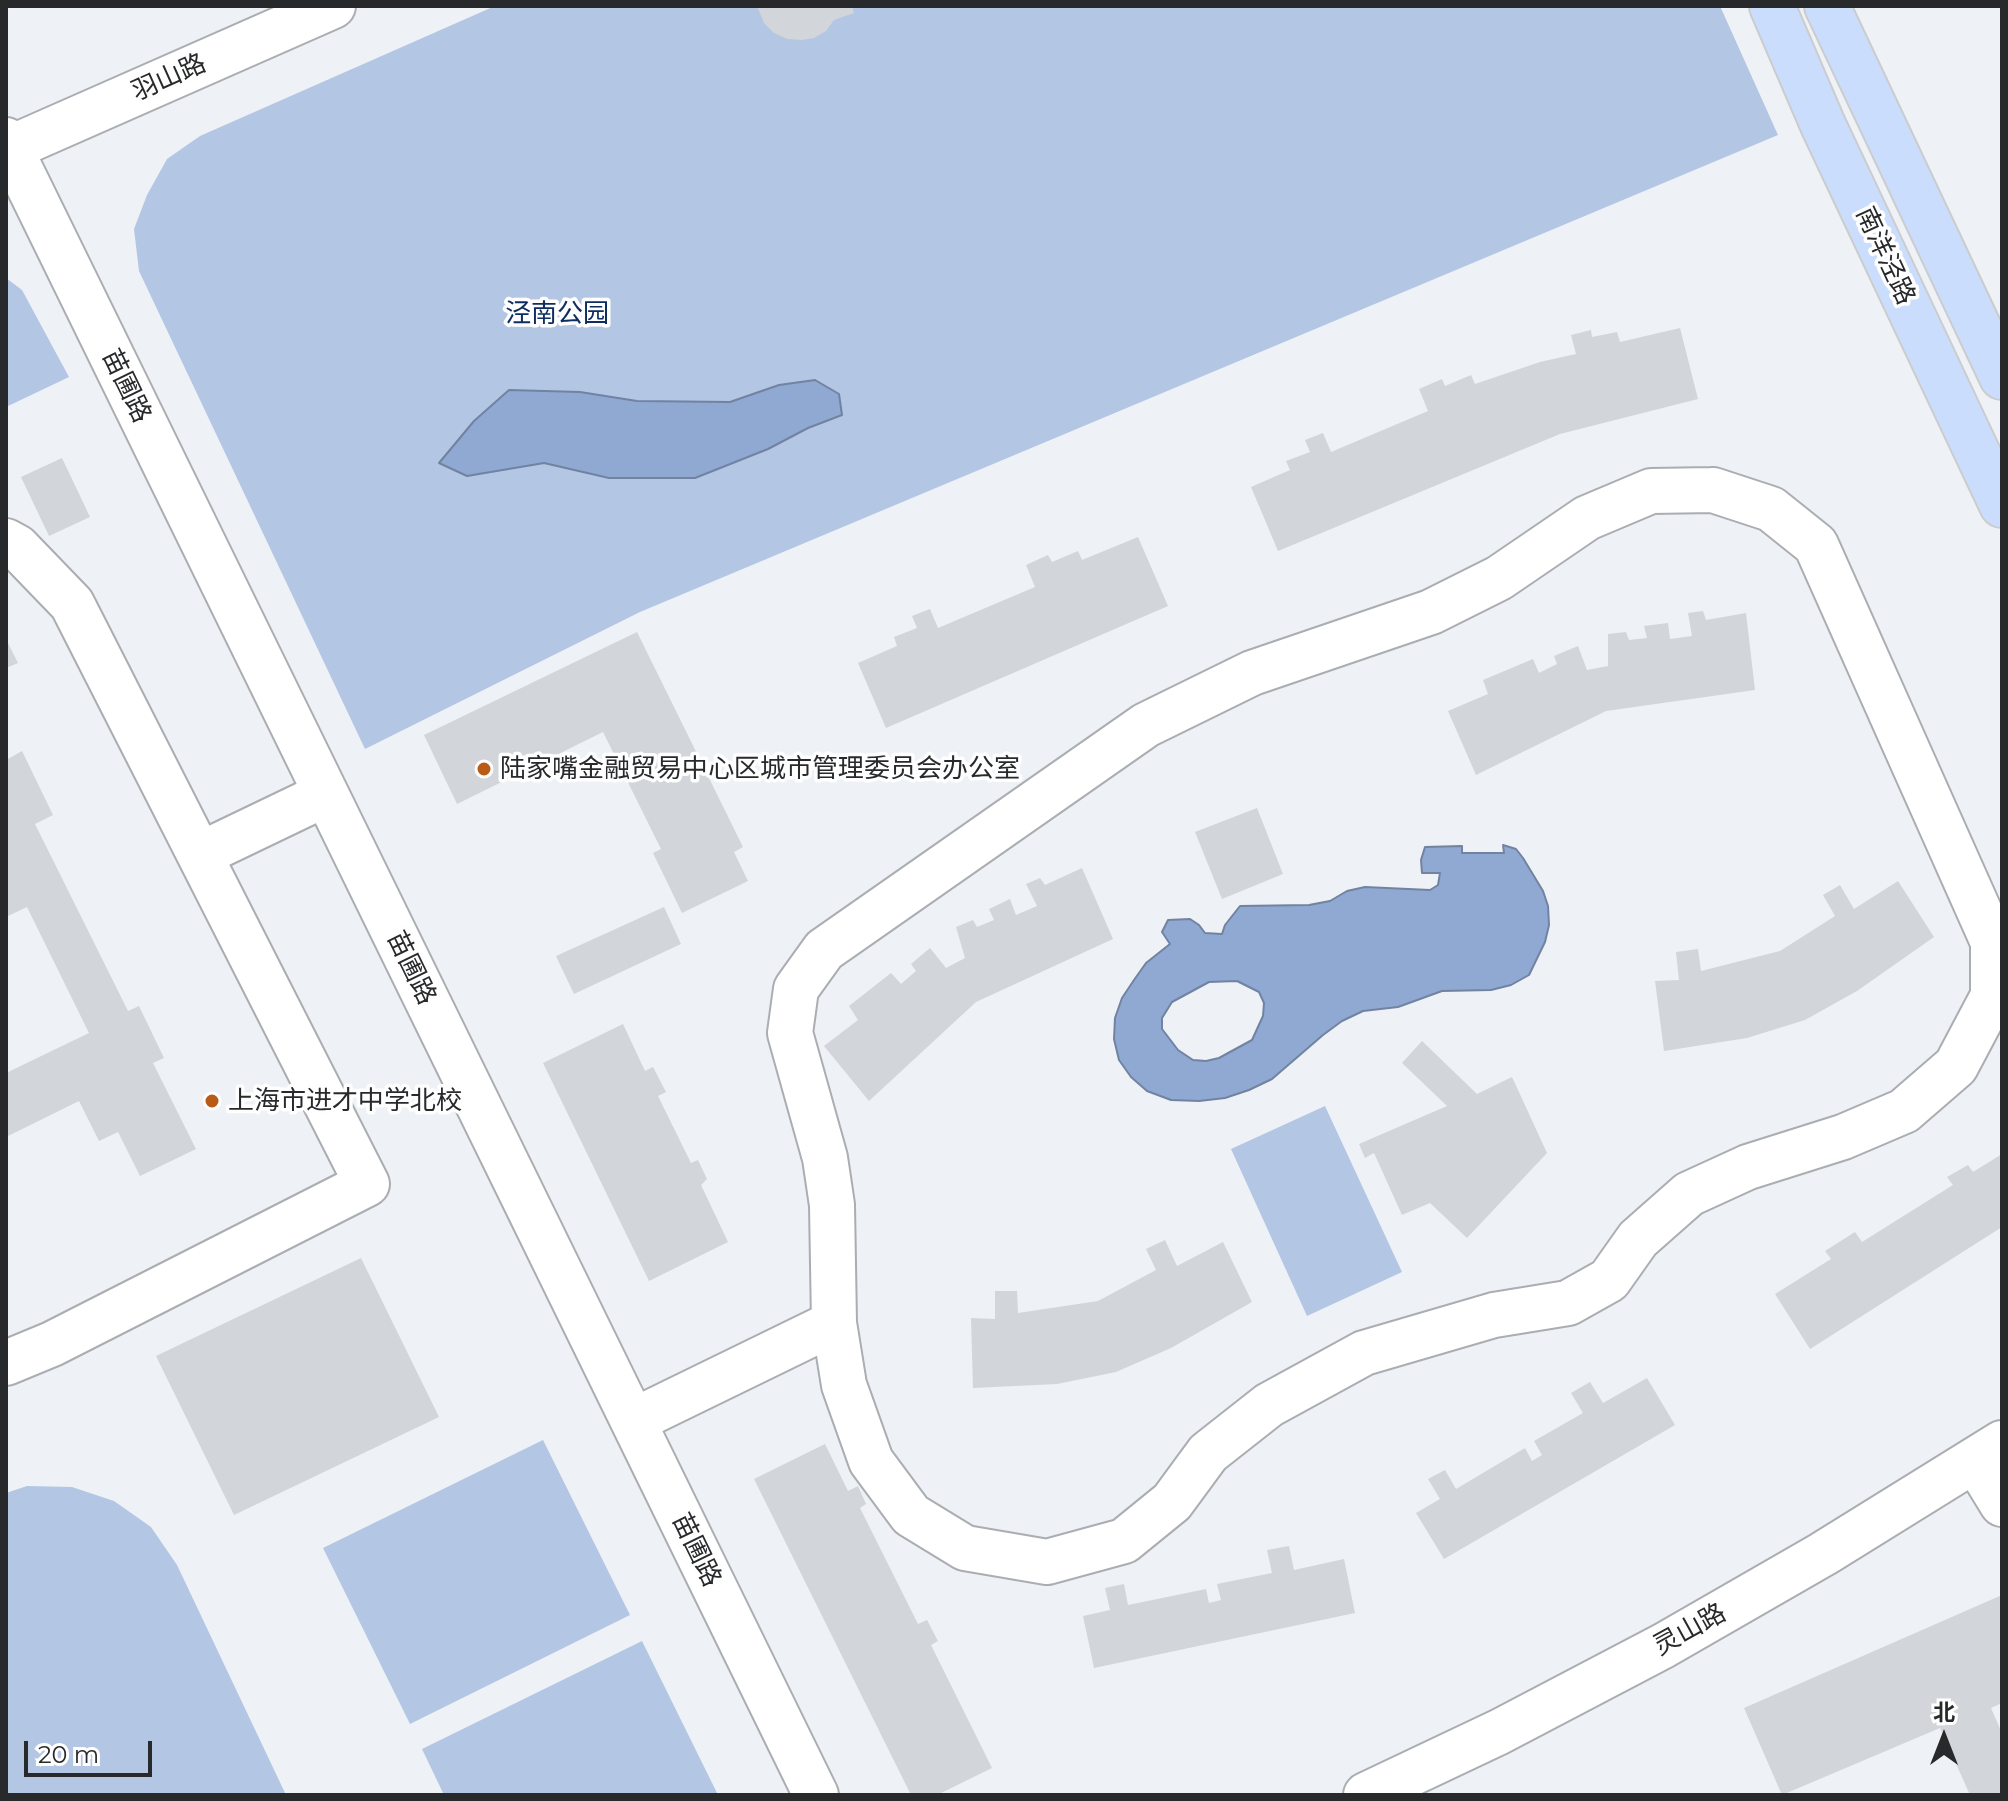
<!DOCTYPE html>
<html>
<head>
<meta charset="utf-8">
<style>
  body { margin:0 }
  #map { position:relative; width:2008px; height:1801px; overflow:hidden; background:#eef1f6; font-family:Montserrat,"Noto Sans SC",sans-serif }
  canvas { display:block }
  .frame { position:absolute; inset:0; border:8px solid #28292b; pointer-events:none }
  .north { position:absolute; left:1904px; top:1697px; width:80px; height:80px; -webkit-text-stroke:6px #fefefe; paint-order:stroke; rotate:0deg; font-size:22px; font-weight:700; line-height:32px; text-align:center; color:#28292b }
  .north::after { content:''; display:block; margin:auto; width:28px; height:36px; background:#28292b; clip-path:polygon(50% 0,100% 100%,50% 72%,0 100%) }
  .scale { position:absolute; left:24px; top:1741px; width:128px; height:36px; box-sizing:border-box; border:4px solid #28292b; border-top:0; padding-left:10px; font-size:24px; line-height:28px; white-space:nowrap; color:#28292b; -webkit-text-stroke:6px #fefefe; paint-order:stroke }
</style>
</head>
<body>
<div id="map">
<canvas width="2008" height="1801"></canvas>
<div class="frame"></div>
<div class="north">北</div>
<div class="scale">20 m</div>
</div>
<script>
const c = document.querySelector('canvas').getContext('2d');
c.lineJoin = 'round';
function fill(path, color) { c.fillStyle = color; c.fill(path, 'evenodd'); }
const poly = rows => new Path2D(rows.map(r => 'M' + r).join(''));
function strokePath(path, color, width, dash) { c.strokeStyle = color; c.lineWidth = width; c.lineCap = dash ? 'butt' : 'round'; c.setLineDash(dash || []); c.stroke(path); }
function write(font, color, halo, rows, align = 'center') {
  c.font = font + ' Montserrat,"Noto Sans SC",sans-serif'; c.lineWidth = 7; c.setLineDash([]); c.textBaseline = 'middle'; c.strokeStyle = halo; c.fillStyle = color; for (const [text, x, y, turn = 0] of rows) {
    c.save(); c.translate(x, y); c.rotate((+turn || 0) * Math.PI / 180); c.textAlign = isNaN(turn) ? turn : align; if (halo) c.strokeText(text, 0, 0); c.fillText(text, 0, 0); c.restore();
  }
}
const green = poly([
  [495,6,1720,6,1778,135,640,612,365,749,139,271,134,229,147,195,167,159,200,136],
  [6,278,22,290,69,377,6,407],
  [1325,1106,1402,1272,1307,1316,1231,1149],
  [543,1440,630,1615,410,1724,323,1548],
  [27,1486,72,1487,114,1501,151,1527,177,1565,286,1795,6,1795,6,1493],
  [642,1641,718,1795,444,1795,422,1749]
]);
const water = poly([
  [815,380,839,394,842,415,808,428,768,449,695,478,609,478,544,463,467,476,439,463,474,421,509,390,580,392,637,401,730,402,779,385,815,380],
  [1503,845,1516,849,1523,858,1543,891,1548,906,1549,925,1545,942,1529,975,1511,985,1491,990,1442,991,1398,1007,1363,1011,1342,1021,1323,1035,1272,1079,1249,1090,1225,1098,1199,1101,1171,1100,1147,1091,1131,1077,1119,1060,1114,1039,1115,1018,1122,998,1134,980,1146,963,1170,944,1162,932,1168,920,1190,919,1199,925,1205,933,1222,934,1225,925,1240,906,1309,905,1330,901,1347,891,1365,887,1430,890,1438,885,1440,873,1422,873,1421,860,1425,847,1462,846,1462,853,1504,853,1503,845],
  [1237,981,1259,992,1264,1003,1263,1016,1252,1040,1219,1058,1206,1061,1193,1060,1178,1050,1162,1029,1162,1018,1172,1002,1209,982,1237,981]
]);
const building = poly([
  [757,6,852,6,854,13,834,20,826,31,814,38,802,40,787,39,774,33,764,23],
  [1680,328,1698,399,1560,434,1278,551,1251,487,1290,470,1286,461,1310,452,1305,440,1323,433,1331,452,1428,411,1419,389,1442,379,1445,386,1471,375,1475,384,1540,362,1576,354,1571,335,1591,330,1592,337,1617,332,1620,342],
  [62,458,90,517,49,536,21,477],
  [1138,537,1168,606,886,728,858,663,897,646,894,637,917,628,912,616,930,609,938,628,1035,587,1026,565,1048,555,1052,562,1078,551,1082,560],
  [1703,611,1706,620,1746,613,1755,690,1606,711,1476,775,1448,711,1488,694,1483,680,1533,659,1539,673,1557,664,1554,656,1578,646,1587,670,1608,666,1608,634,1626,632,1629,640,1647,638,1644,626,1668,623,1670,639,1692,636,1688,613],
  [637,632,743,847,734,852,748,881,682,913,653,853,661,849,603,732,457,804,424,735],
  [6,639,18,663,6,668],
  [22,751,53,815,35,824,128,1011,139,1006,164,1058,153,1063,196,1149,140,1176,118,1132,99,1141,79,1101,6,1137,6,1073,89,1033,27,907,6,917,6,760],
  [1257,808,1283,874,1222,899,1195,832],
  [1082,868,1113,939,976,1002,869,1101,824,1046,858,1020,849,1006,891,973,901,984,916,971,911,964,930,948,946,968,965,958,956,927,973,920,977,927,994,920,989,909,1010,899,1016,915,1037,906,1026,884,1040,878,1045,885],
  [1898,881,1934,937,1857,991,1805,1020,1747,1038,1664,1051,1655,981,1679,980,1676,952,1698,949,1701,971,1780,951,1835,916,1823,895,1840,885,1854,909],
  [664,907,681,944,574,994,556,956],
  [623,1024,645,1071,653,1067,666,1092,658,1096,691,1163,698,1160,707,1179,701,1185,728,1242,649,1281,543,1063],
  [1422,1041,1477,1094,1512,1077,1547,1153,1467,1238,1430,1203,1402,1215,1374,1153,1365,1158,1359,1144,1447,1106,1402,1063],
  [2002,1154,2002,1227,1810,1349,1775,1294,1831,1259,1825,1251,1855,1232,1862,1242,1953,1185,1947,1177,1968,1165,1973,1172],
  [1165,1240,1177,1266,1223,1242,1252,1302,1171,1348,1116,1372,1057,1384,973,1388,971,1318,995,1319,995,1291,1017,1291,1018,1313,1098,1301,1156,1270,1146,1249],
  [361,1258,439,1417,234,1515,156,1356],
  [1647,1378,1675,1425,1444,1559,1416,1513,1440,1499,1428,1479,1445,1470,1456,1489,1525,1448,1532,1461,1542,1455,1534,1441,1583,1413,1571,1393,1590,1382,1603,1403],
  [825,1444,848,1491,858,1486,866,1504,860,1508,918,1624,927,1620,938,1641,931,1645,992,1768,937,1795,911,1795,754,1479],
  [1289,1546,1294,1570,1344,1559,1355,1613,1094,1668,1083,1616,1110,1610,1105,1588,1124,1584,1128,1605,1206,1589,1209,1603,1221,1600,1217,1584,1272,1573,1267,1550],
  [2002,1595,2002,1703,1991,1708,2002,1733,2002,1795,1970,1795,1940,1728,1782,1795,1744,1708]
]);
const minor = poly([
  [6,140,816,1795],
  [6,150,333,6],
  [1713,490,1771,509,1816,545,1993,942,1993,996,1956,1066,1904,1111,1843,1137,1748,1167,1689,1194,1638,1239,1609,1280,1568,1303,1494,1315,1364,1353,1269,1405,1208,1453,1172,1502,1124,1541,1047,1562,965,1548,911,1515,871,1461,844,1385,834,1323,832,1205,825,1158,790,1033,796,989,824,950,1146,725,1252,673,1431,612,1499,578,1587,518,1651,491,1713,490],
  [6,541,17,547,72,604,367,1184,52,1344,6,1363],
  [201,854,326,794],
  [633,1421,834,1323],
  [1975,1460,2002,1504],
  [1366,1795,1499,1732,1663,1646,1823,1554,2002,1443]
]);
const major = poly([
  [1772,6,1823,125,2002,505],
  [1827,6,2002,377]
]);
const markers = [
  [484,769,8,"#ba5b15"],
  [212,1101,8,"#ba5b15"]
];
const streetNames = [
  ["羽山路",169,78,-24],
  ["南洋泾路",1885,256,65],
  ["苗圃路",126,386,64],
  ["苗圃路",411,968,64],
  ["苗圃路",696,1550,64],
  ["灵山路",1690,1630,-29]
];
const parkNames = [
  ["泾南公园",557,314]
];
const poiNames = [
  ["陆家嘴金融贸易中心区城市管理委员会办公室",500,769],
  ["上海市进才中学北校",228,1101]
];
fill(green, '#b3c6e4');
fill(water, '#90a9d3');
strokePath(water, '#7183a1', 2);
fill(building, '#d2d5d9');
strokePath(minor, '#aaadb1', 48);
strokePath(major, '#cbcccc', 48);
strokePath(minor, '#fff', 44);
strokePath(major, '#caddfd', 44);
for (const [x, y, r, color] of markers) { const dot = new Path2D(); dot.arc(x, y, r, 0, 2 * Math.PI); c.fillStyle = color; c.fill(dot); strokePath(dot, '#fefefe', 3); }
write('26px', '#28292b', '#fefefe', streetNames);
write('26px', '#0e2d60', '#fefefe', parkNames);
write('26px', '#28292b', '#fefefe', poiNames, 'left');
</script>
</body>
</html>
